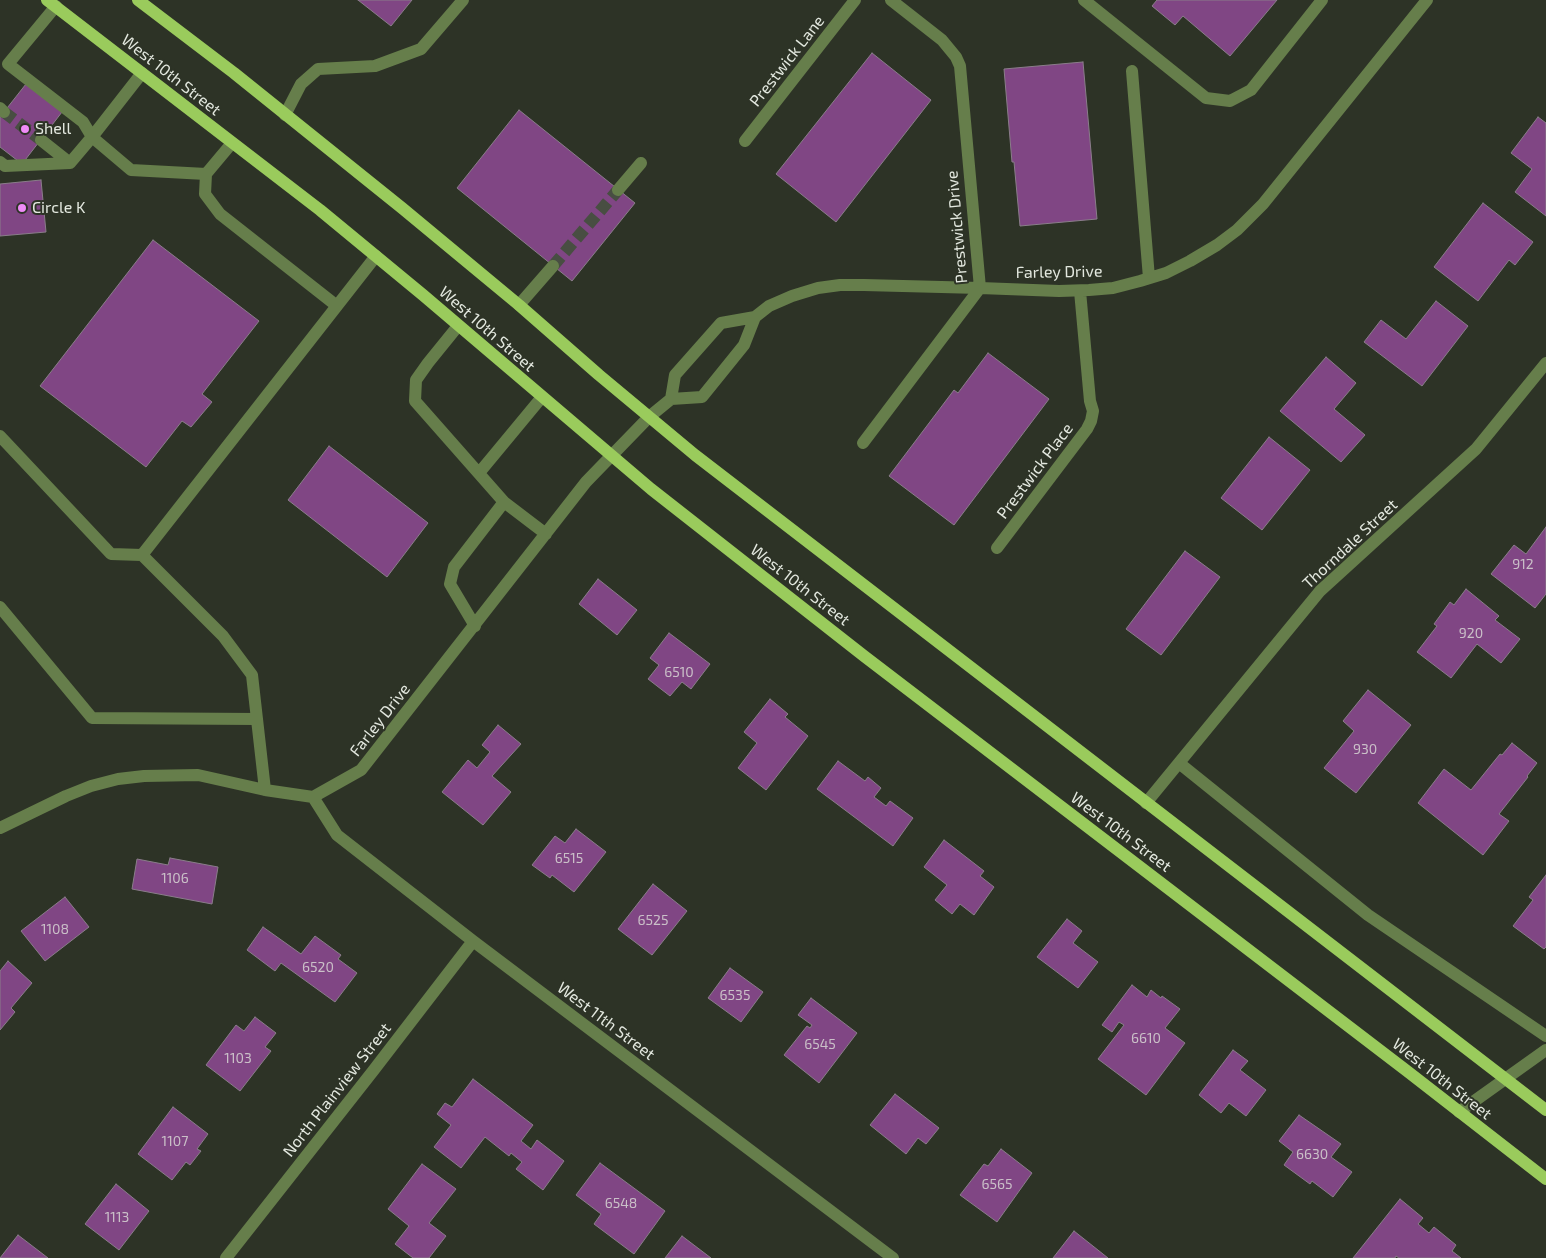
<!DOCTYPE html>
<html>
<head>
<meta charset="utf-8">
<style>
  body { margin:0 }
  canvas { display:block; background:#2d3326 }
</style>
</head>
<body>
<canvas width="1546" height="1258"></canvas>
<script>
const c = document.querySelector('canvas').getContext('2d');
c.lineJoin = 'round';
function fill(path, color) { c.fillStyle = color; c.fill(path, 'evenodd'); }
const poly = rows => new Path2D(rows.map(r => 'M' + r).join(''));
function strokePath(path, color, width, dash) { c.strokeStyle = color; c.lineWidth = width; c.lineCap = dash ? 'butt' : 'round'; c.setLineDash(dash || []); c.stroke(path); }
function write(font, color, halo, rows, align = 'center') {
  c.font = font + ' "Exo 2",sans-serif'; c.lineWidth = 4; c.setLineDash([]); c.textBaseline = 'middle'; c.strokeStyle = halo; c.fillStyle = color; for (const [text, x, y, turn = 0] of rows) {
    c.save(); c.translate(x, y); c.rotate((+turn || 0) * Math.PI / 180); c.textAlign = isNaN(turn) ? turn : align; if (halo) c.strokeText(text, 0, 0); c.fillText(text, 0, 0); c.restore();
  }
}
const building = poly([
  [358,0,412,0,391,26,358,0],
  [1157,0,1277,0,1230,56,1183,16,1175,25,1152,6,1157,0],
  [872,53,931,100,836,222,776,174,872,53],
  [1083,62,1097,219,1020,226,1014,162,1012,162,1004,69,1083,62],
  [26,84,62,112,22,164,0,147,0,117,26,84],
  [519,110,635,203,572,281,457,188,519,110],
  [1538,117,1546,123,1546,216,1515,192,1532,169,1511,153,1538,117],
  [41,180,46,232,0,236,0,184,41,180],
  [1483,203,1533,242,1515,265,1509,260,1478,301,1434,267,1483,203],
  [153,240,259,321,202,394,212,402,191,427,182,421,146,467,40,386,153,240],
  [1436,301,1468,326,1422,386,1364,342,1381,320,1406,339,1436,301],
  [988,353,1049,399,954,525,889,476,954,390,958,393,988,353],
  [1326,357,1356,383,1334,409,1365,435,1341,462,1280,411,1326,357],
  [1269,437,1310,470,1262,530,1221,498,1269,437],
  [329,446,428,523,387,577,288,500,329,446],
  [1546,527,1546,594,1535,608,1491,574,1514,545,1526,554,1546,527],
  [1185,551,1220,577,1161,655,1126,629,1185,551],
  [598,579,637,610,617,635,579,604,598,579],
  [1466,589,1499,616,1495,620,1520,639,1501,663,1477,644,1451,678,1417,652,1437,626,1434,624,1450,602,1454,605,1466,589],
  [669,633,710,664,691,689,682,682,670,696,648,679,659,665,650,658,669,633],
  [1368,690,1411,725,1356,793,1324,768,1354,731,1343,721,1368,690],
  [770,699,788,714,785,717,808,736,766,790,738,768,757,743,744,732,770,699],
  [498,725,521,744,492,776,511,792,483,825,442,792,468,760,477,768,490,752,482,745,498,725],
  [1512,743,1537,763,1527,776,1528,777,1499,814,1509,821,1483,855,1418,803,1444,769,1471,790,1500,754,1502,755,1512,743],
  [838,761,865,781,868,777,881,788,874,797,886,806,890,801,913,818,893,846,817,789,838,761],
  [576,829,606,852,574,892,552,875,550,878,532,865,555,836,565,843,576,829],
  [944,840,984,871,980,876,994,887,974,915,960,904,952,914,935,900,947,885,924,867,944,840],
  [170,858,218,867,212,904,132,889,137,859,168,865,170,858],
  [1546,875,1546,947,1544,949,1513,926,1533,900,1529,897,1546,875],
  [653,884,687,911,652,955,618,929,653,884],
  [65,897,89,927,45,961,21,931,65,897],
  [1067,919,1082,931,1073,943,1098,962,1078,988,1037,957,1067,919],
  [263,927,301,954,315,936,341,955,338,959,357,973,335,1002,281,963,275,971,247,950,263,927],
  [8,961,32,983,11,1008,15,1012,0,1030,0,971,8,961],
  [730,968,763,992,741,1022,708,998,730,968],
  [1132,985,1147,997,1151,990,1161,998,1162,996,1180,1009,1165,1028,1185,1043,1146,1095,1098,1059,1124,1025,1119,1022,1112,1032,1102,1025,1132,985],
  [811,998,857,1033,819,1083,784,1055,807,1026,810,1028,812,1025,798,1015,811,998],
  [255,1017,276,1033,265,1047,271,1051,240,1091,206,1065,236,1025,244,1031,255,1017],
  [1233,1050,1248,1061,1240,1070,1266,1090,1246,1116,1229,1103,1221,1113,1199,1095,1233,1050],
  [473,1079,533,1125,521,1141,531,1149,537,1140,564,1161,543,1190,516,1169,522,1162,511,1153,509,1156,485,1137,461,1168,434,1147,451,1125,437,1114,445,1103,452,1107,473,1079],
  [895,1094,939,1128,926,1144,918,1138,906,1154,870,1125,895,1094],
  [173,1107,208,1134,197,1149,201,1151,190,1165,186,1162,172,1180,138,1154,173,1107],
  [1299,1115,1341,1144,1331,1157,1352,1172,1333,1197,1312,1181,1310,1184,1284,1165,1293,1152,1279,1141,1299,1115],
  [1001,1149,1032,1173,997,1222,960,1195,984,1164,988,1166,1001,1149],
  [600,1163,665,1211,634,1254,594,1224,601,1214,576,1195,600,1163],
  [422,1164,456,1189,429,1223,446,1236,429,1258,413,1258,395,1244,409,1226,388,1209,422,1164],
  [116,1184,149,1211,119,1250,85,1224,116,1184],
  [1400,1199,1423,1218,1418,1224,1429,1233,1434,1227,1456,1245,1452,1251,1461,1258,1399,1258,1396,1256,1395,1258,1353,1258,1400,1199],
  [1074,1231,1108,1258,1053,1258,1074,1231],
  [18,1235,48,1258,0,1258,18,1235],
  [682,1236,711,1258,665,1258,682,1236]
]);
const minorTunnel = poly([
  [4,112,41,140],
  [553,266,618,190]
]);
const minor = poly([
  [1084,0,1206,98,1230,101,1251,90,1322,0],
  [56,6,8,64,83,122,92,137,142,73],
  [1132,71,1149,278],
  [0,108,4,112],
  [285,115,301,84,318,69,375,66,421,49,463,0],
  [41,140,70,163],
  [745,141,855,0],
  [232,143,206,174,205,194,220,214,337,306],
  [0,162,5,166,70,163,92,137,131,170,206,174],
  [618,190,641,163],
  [519,305,553,266],
  [458,326,428,363,416,380,415,401,504,502],
  [671,399,675,375,721,323,755,317,769,306,792,296,818,288,840,285,864,285,980,288,1059,291,1089,290,1113,288,1140,281,1166,273,1190,261,1217,245,1237,230,1263,204,1427,0],
  [0,436,111,554,142,555,376,256],
  [863,443,980,288,960,66,956,57,942,40,891,0],
  [479,473,542,397],
  [997,548,1087,429,1091,421,1093,411,1090,401,1080,291],
  [142,555,223,636,252,675,265,790],
  [0,607,92,718,257,719],
  [475,626,450,584,454,567,504,502,546,534],
  [1179,763,1368,915,1546,1036],
  [313,797,337,835,473,941,893,1258],
  [1146,803,1320,591,1476,449,1546,363],
  [0,828,66,796,91,786,118,779,144,776,198,775,265,790,313,797,361,770,586,482,649,417,671,399,702,397,744,345,755,317],
  [1459,1112,1546,1050],
  [226,1258,373,1071,473,941]
]);
const major = poly([
  [47,0,320,210,423,295,651,489,864,656,1407,1071,1546,1179],
  [138,0,234,73,402,208,519,305,599,375,695,455,1546,1110]
]);
const markers = [
  [25,129,5,"#ef8bf7"],
  [22,208,5,"#ef8bf7"]
];
const numberNames = [
  ["912",1523,564],
  ["920",1471,633],
  ["6510",679,672],
  ["930",1365,749],
  ["6515",569,858],
  ["1106",175,878],
  ["6525",653,920],
  ["1108",55,929],
  ["6520",318,967],
  ["6535",735,995],
  ["6610",1146,1038],
  ["6545",820,1044],
  ["1103",238,1058],
  ["1107",175,1141],
  ["6630",1312,1154],
  ["6565",997,1184],
  ["6548",621,1203],
  ["1113",117,1217]
];
const streetNames = [
  ["Prestwick Lane",787,61,-52],
  ["West 10th Street",171,75,38],
  ["Prestwick Drive",957,227,-95],
  ["Farley Drive",1059,272,-1],
  ["West 10th Street",487,329,41],
  ["Prestwick Place",1035,471,-53],
  ["Thorndale Street",1350,544,-43],
  ["West 10th Street",800,585,38],
  ["Farley Drive",380,720,-52],
  ["West 10th Street",1121,832,37],
  ["West 11th Street",606,1021,37],
  ["West 10th Street",1442,1079,38],
  ["North Plainview Street",337,1090,-52]
];
const poiNames = [
  ["Shell",35,129],
  ["Circle K",32,208]
];
fill(building, '#804684');
strokePath(building, '#8a7d8a', 1);
strokePath(minorTunnel, '#484e42', 12, [12, 6]);
strokePath(minor, '#667e4b', 12);
strokePath(major, '#9acb5c', 12);
for (const [x, y, r, color] of markers) { const dot = new Path2D(); dot.arc(x, y, r, 0, 2 * Math.PI); c.fillStyle = color; c.fill(dot); strokePath(dot, '#2d3326', 2); }
write('14px', '#cac0c8', null, numberNames);
write('16px', '#e3e8df', '#2d3326', streetNames);
write('16px', '#e3e8df', '#2d3326', poiNames, 'left');
</script>
</body>
</html>
